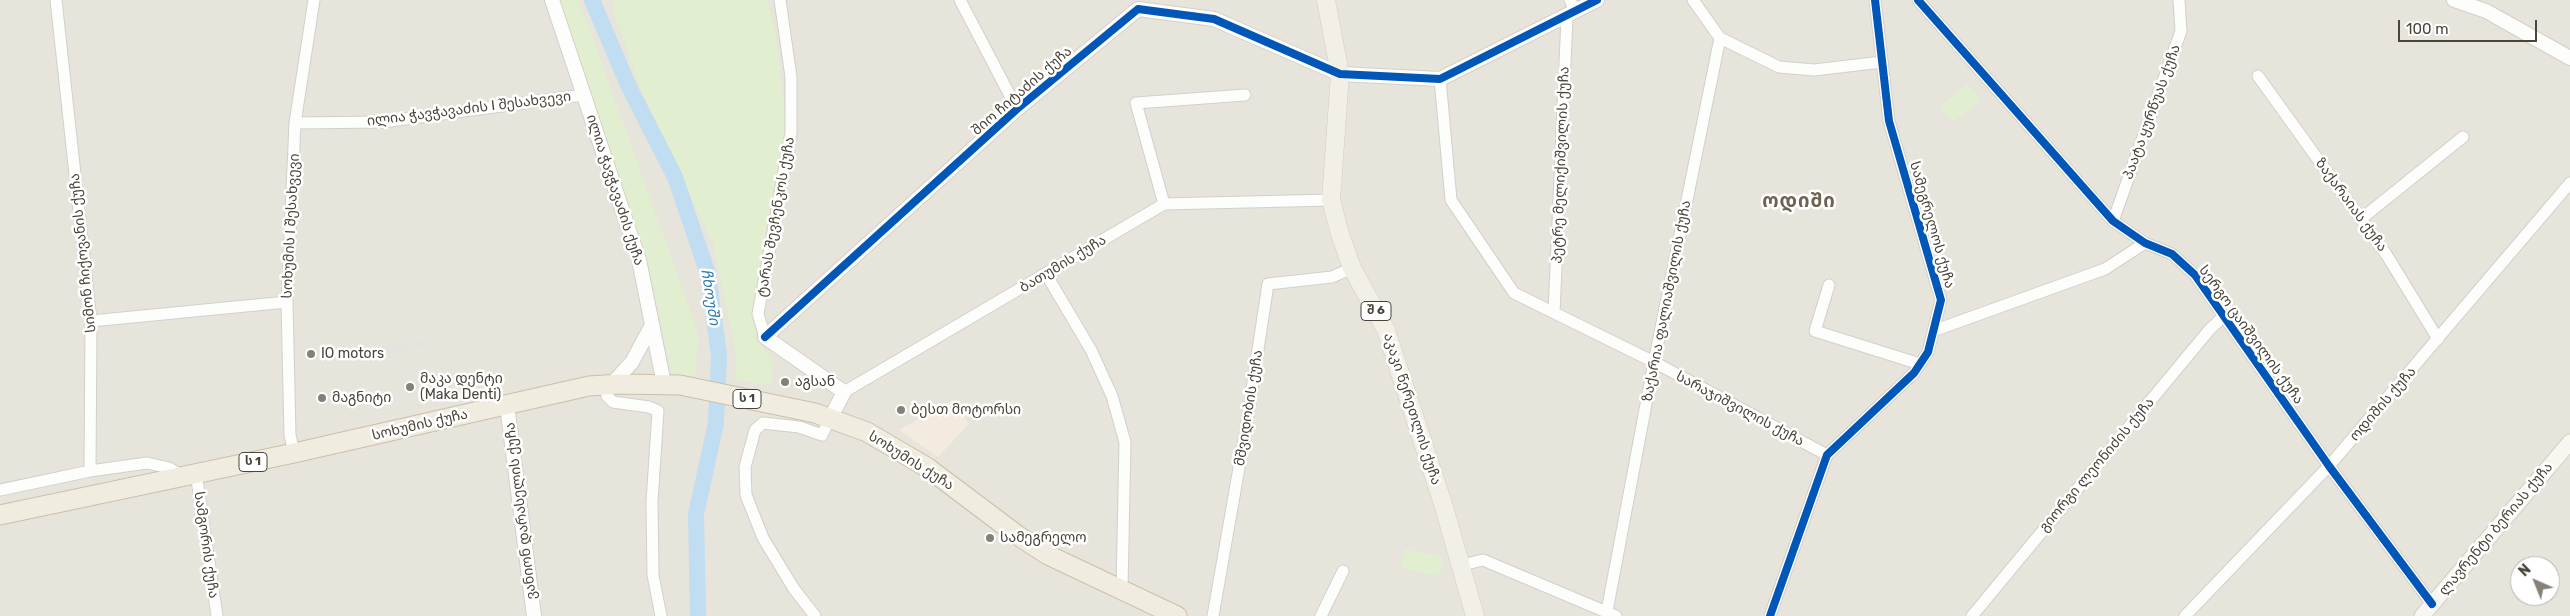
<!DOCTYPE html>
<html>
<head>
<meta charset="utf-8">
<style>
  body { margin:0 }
  #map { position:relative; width:2570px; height:616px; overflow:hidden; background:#f4f2ee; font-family:Rubik,sans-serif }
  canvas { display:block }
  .north { position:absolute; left:2510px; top:556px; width:50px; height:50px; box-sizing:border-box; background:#fff; border:1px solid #b7b4b0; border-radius:50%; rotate:316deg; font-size:14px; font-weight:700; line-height:20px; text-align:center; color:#4b4439 }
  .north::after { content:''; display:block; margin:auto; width:18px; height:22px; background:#868178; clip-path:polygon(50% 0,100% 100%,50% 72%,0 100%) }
  .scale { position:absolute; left:2398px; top:20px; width:139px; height:22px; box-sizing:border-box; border:2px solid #4b4439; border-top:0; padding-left:6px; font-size:15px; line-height:18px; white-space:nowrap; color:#4b4439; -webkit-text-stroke:4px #fff; paint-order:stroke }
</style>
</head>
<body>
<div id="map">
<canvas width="2570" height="616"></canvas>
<div class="north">N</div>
<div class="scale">100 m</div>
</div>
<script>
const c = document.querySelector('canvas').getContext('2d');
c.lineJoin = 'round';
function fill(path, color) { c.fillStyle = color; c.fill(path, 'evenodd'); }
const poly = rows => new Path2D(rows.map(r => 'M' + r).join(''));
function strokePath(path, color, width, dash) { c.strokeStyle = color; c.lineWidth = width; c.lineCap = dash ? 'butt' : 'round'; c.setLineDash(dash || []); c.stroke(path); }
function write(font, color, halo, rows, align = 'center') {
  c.font = font + ' Rubik,"Noto Sans Georgian",sans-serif'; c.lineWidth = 5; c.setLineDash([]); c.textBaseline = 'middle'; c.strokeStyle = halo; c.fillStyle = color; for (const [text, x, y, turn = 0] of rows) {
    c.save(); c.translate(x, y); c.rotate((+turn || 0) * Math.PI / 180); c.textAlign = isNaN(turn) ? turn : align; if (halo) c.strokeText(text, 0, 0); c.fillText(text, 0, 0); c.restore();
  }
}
const residential = poly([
  [0,0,2570,0,2570,616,0,616],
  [2520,566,2550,566,2550,596,2520,596]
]);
const commercial = poly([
  [953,400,969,424,938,457,899,430]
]);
const industrial = poly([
  [429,338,430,346,342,362,341,353]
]);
const green = poly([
  [559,0,579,0,698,332,695,378,672,376,651,275],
  [614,0,767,0,775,30,786,121,759,268,755,338,773,360,772,386,736,380,735,348,713,244,641,90,613,10],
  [1968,84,1981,100,1953,122,1940,106],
  [1405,549,1443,557,1439,576,1401,568]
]);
const river = poly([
  [592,0,629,87,675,177,708,274,719,355,716,423,696,514,698,616]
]);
const minor = poly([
  [56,0,91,321,90,471,147,463,169,468,183,476],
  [960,0,1017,109],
  [1570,0,1576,12],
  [1918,0,2113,221,2145,243,2172,254,2195,275,2329,466,2432,604],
  [1720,38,1779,67,1814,70,1882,62],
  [2258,76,2386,254,2438,339],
  [1440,79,1451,200,1514,293,1654,362,1827,455],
  [295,123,383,122,583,95],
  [1164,204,1136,103,1245,95],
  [2361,219,2463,137],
  [2113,221,2181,31,2179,0],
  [1046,274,1091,350,1112,396,1125,442,1122,589],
  [1829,285,1815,331,1920,364],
  [1554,313,1567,17],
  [91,321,287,302],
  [1933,331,2105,269,2145,243],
  [765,337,758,314,791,133,791,77,780,0],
  [606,385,607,396,613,402,649,407,658,411,652,502,653,575,661,616],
  [844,392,1164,204,1331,200],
  [294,453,290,435,287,302,295,123,314,0],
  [196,473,217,616],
  [0,490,90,471],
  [1462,565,1483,560,1616,616],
  [1607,611,1654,362,1720,38,1693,0],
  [815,616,794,589,763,538,746,495,745,467,755,430,763,423,799,427,822,435,830,419],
  [1213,616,1246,428,1268,284,1332,277,1352,268],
  [1321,616,1343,571],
  [1770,616,1827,455,1914,373,1928,352,1941,300,1889,121,1875,0],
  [1972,616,2210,329,2224,316],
  [2185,616,2329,466,2570,183]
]);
const tertiary = poly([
  [552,0,639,260,664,384],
  [2454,0,2486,11,2570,58],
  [612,384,632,362,652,325],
  [507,405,534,616],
  [830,419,844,392,765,337,1017,109,1138,9,1214,19,1340,74,1440,79,1597,0]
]);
const secondary = poly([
  [2422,616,2570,442]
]);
const primary = poly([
  [1326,0,1340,74,1331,200,1340,234,1352,268,1386,330,1444,507,1475,616]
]);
const trunk = poly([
  [0,515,294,453,589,386,621,384,680,385,815,413,867,432,928,468,1017,535,1048,555,1177,616]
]);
const cycleway = poly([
  [1918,0,2113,221,2145,243,2172,254,2195,275,2329,466,2432,604],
  [765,337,1017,109,1138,9,1214,19,1340,74,1440,79,1597,0],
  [1770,616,1827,455,1914,373,1928,352,1941,300,1889,121,1875,0]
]);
const markers = [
  [311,354,5,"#868178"],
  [785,382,5,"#868178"],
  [410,387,5,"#868178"],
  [322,398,5,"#868178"],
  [901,410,5,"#868178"],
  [990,538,5,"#868178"]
];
const shields = [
  [1376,311,30],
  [747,399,28],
  [253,462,28]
];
const shieldNames = [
  ["შ 6",1376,311],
  ["ს 1",747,399],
  ["ს 1",253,462]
];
const streetNames = [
  ["შიო ჩიტაძის ქუჩა",1022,91,-41],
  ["ილია ჭავჭავაძის I შესახვევი",469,109,-7],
  ["პაატა ყურწუას ქუჩა",2152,112,-70],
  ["პეტრე მელიქიშვილის ქუჩა",1561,165,-88],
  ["ილია ჭავჭავაძის ქუჩა",615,190,72],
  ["ზაქარაიას ქუჩა",2351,205,54],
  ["ტარას შევჩენკოს ქუჩა",776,217,-80],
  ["სამეგრელოს ქუჩა",1932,225,74],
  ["სოხუმის I შესახვევი",291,226,-87],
  ["სიმონ ჩიქოვანის ქუჩა",83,253,-96],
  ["ბათუმის ქუჩა",1063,264,-31],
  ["ზაქარია ფალიაშვილის ქუჩა",1667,301,-79],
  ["სერგო ცაიშვილის ქუჩა",2251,335,54],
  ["ოდიშის ქუჩა",2383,404,-49],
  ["მშვიდობის ქუჩა",1249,408,-81],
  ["აკაკი წერეთლის ქუჩა",1412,409,72],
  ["სარაჯიშვილის ქუჩა",1740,409,28],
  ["სოხუმის ქუჩა",420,425,-13],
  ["სოხუმის ქუჩა",911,461,32],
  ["გიორგი ლეონიძის ქუჩა",2097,465,-50],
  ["ვანიონ დარასელის ქუჩა",521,511,-97],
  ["ლავრენტი ბერიას ქუჩა",2496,529,-50],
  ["სამგორის ქუჩა",206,545,82]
];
const poiNames = [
  ["IO motors",321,354],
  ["მაკა დენტი",420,379],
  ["(Maka Denti)",420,395],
  ["აგსან",795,382],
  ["მაგნიტი",332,398],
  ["ბესთ მოტორსი",911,410],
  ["სამეგრელო",1000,538]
];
const waterNames = [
  ["ჩხოუში",710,297,81]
];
const districtNames = [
  ["ოდიში",1799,202]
];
fill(residential, '#e7e4dc');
fill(commercial, '#f3ebdf');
fill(industrial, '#e6e2de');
fill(green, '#e1eecf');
strokePath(river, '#c0ddf1', 16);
strokePath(minor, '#d2d0cb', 13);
strokePath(tertiary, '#d2d0cb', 16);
strokePath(secondary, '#d3cfc5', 17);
strokePath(primary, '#d6cebb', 19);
strokePath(trunk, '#ccbfa9', 21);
strokePath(minor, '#fdfdfc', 11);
strokePath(tertiary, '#fdfdfc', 14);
strokePath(secondary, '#f7f6f1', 15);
strokePath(primary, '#f2efe6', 18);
strokePath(trunk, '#f0ece0', 19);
strokePath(cycleway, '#0057b8', 8);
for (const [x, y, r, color] of markers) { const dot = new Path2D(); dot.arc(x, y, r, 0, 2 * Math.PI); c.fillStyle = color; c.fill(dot); strokePath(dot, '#fff', 2); }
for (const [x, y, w] of shields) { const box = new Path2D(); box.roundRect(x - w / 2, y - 9.5, w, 19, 4); c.fillStyle = '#fff'; c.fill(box); strokePath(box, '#4b4439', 1); }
write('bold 12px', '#4b4439', null, shieldNames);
write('14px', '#4b4439', '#fff', streetNames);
write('14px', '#4b4439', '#fff', poiNames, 'left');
write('italic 15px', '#2e7ab2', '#fff', waterNames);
c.letterSpacing = '1px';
write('bold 19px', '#6e6250', '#fff', districtNames);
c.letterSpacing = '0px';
</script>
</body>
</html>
